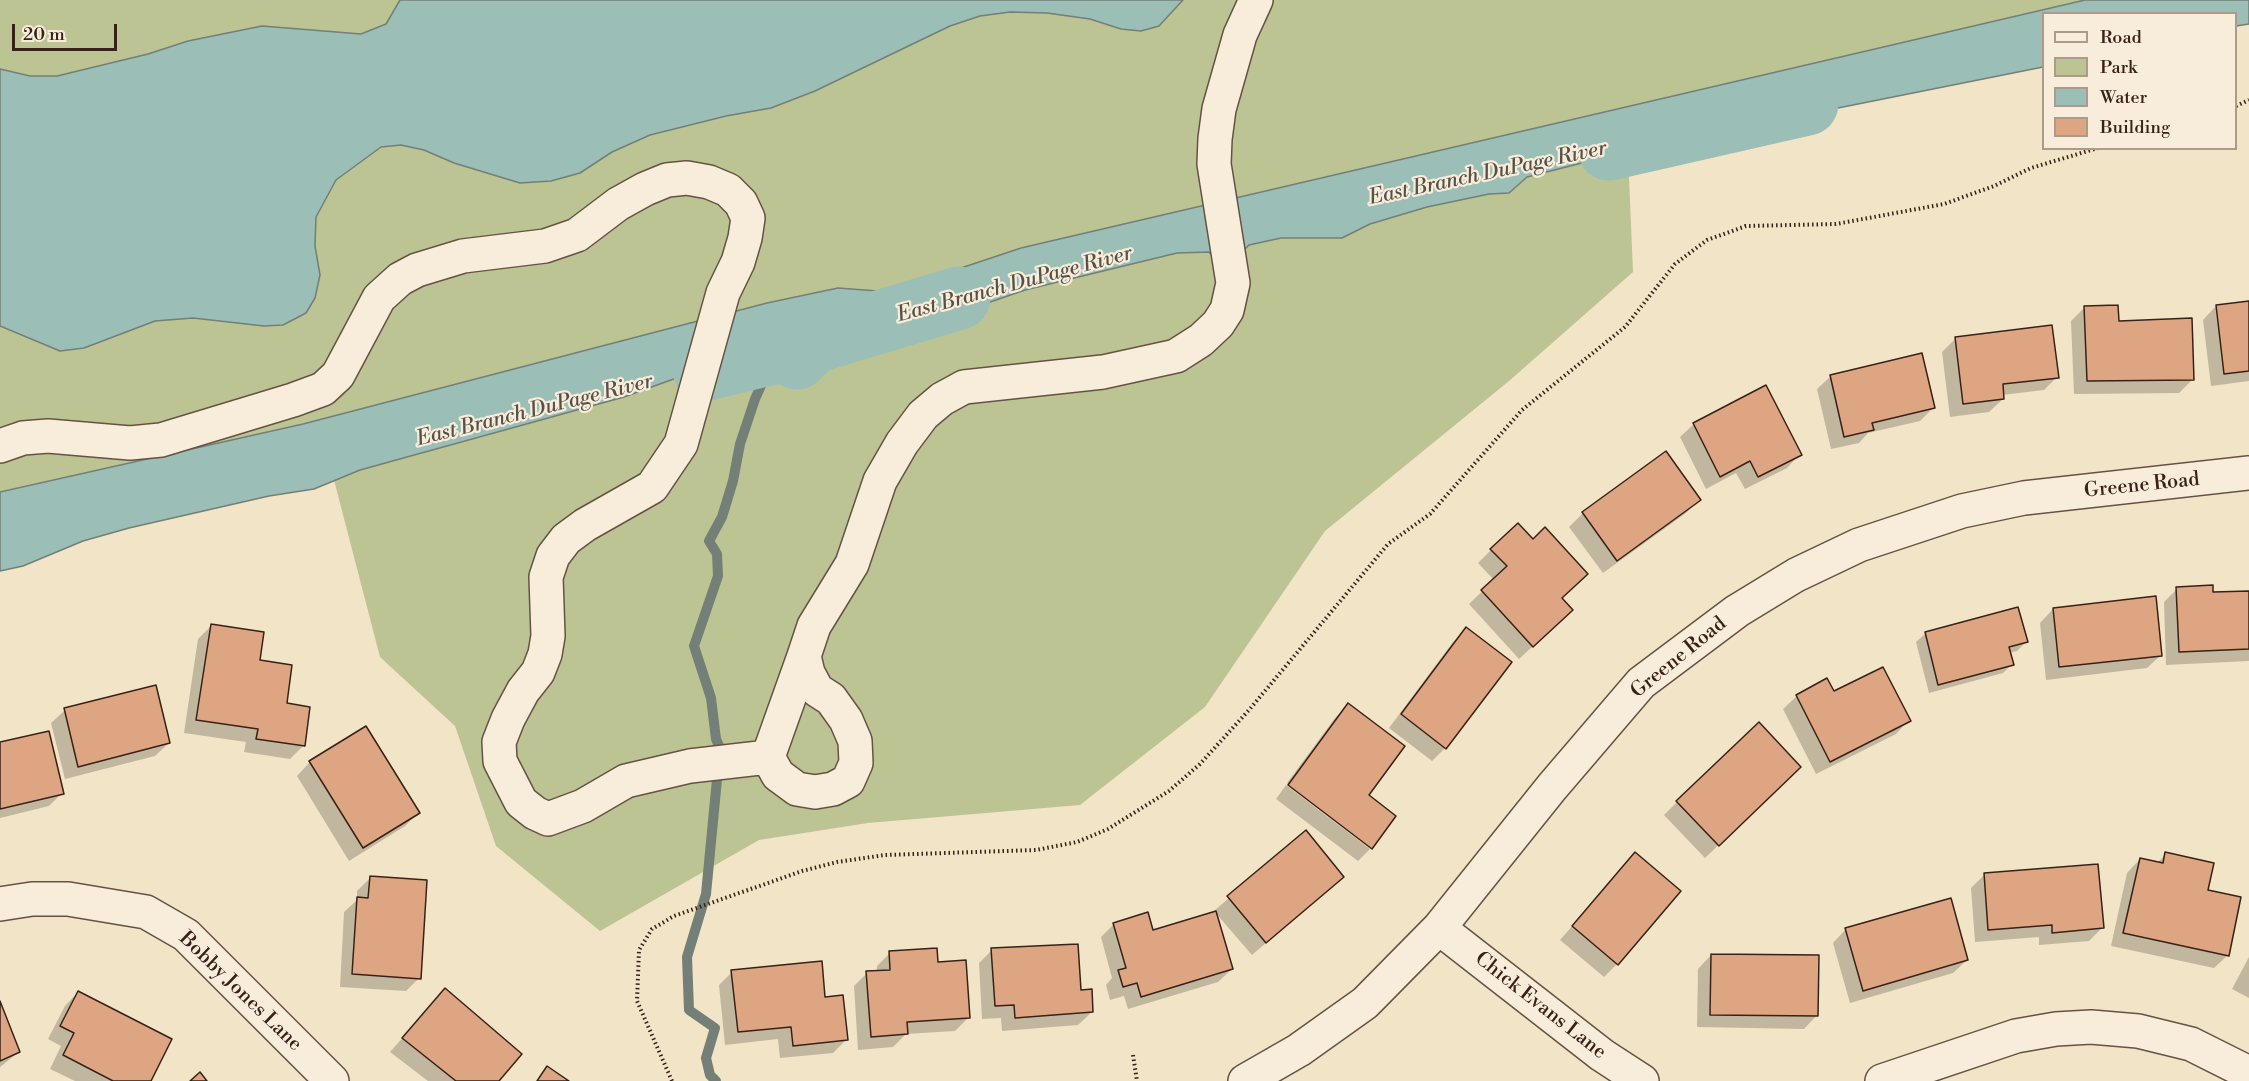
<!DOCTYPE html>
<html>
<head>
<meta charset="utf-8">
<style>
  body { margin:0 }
  #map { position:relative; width:2249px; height:1081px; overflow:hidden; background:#f2e4c6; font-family:"Libre Bodoni",serif }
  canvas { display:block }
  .legend { position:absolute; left:2042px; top:12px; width:195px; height:138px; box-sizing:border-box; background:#f7edda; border:2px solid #ab9b8c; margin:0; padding:8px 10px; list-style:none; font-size:18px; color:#382118 }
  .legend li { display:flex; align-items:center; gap:12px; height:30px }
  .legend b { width:30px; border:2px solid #ab9b8c }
  .scale { position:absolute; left:12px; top:24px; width:105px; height:27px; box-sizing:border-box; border:3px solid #382118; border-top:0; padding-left:8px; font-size:18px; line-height:21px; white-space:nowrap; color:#382118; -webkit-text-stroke:4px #f7edda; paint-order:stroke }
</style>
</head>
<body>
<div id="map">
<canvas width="2249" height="1081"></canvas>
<ul class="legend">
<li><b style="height:8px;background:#f7edda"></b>Road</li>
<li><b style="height:16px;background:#bcc493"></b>Park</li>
<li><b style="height:16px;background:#9bbeb6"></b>Water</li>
<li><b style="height:16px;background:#dea582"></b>Building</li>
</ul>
<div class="scale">20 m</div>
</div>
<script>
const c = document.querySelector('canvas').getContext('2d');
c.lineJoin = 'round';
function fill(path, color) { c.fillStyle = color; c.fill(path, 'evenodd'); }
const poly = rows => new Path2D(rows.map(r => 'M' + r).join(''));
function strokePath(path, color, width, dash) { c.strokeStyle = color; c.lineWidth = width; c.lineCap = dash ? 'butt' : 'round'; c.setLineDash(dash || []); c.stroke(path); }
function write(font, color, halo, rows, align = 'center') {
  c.font = font + ' "Libre Bodoni",serif'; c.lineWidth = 4.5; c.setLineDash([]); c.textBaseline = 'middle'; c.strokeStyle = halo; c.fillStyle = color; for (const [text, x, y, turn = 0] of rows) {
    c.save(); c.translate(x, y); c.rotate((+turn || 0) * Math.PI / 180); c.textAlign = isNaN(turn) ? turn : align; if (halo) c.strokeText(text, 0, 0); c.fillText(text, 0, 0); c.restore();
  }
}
const green = poly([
  [0,0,2085,0,1626,107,1633,272,1509,381,1325,531,1205,707,1080,805,868,823,759,840,600,931,496,846,455,726,380,657,334,480,303,424,0,492]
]);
const water = poly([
  [400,0,1183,0,1159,26,1141,31,1121,29,1090,19,1047,13,1010,12,980,16,950,26,815,91,771,108,726,116,650,135,612,152,580,173,551,181,520,183,454,163,424,150,401,145,381,147,336,180,316,217,315,246,320,275,315,298,306,313,283,325,264,326,193,318,155,321,84,348,60,351,0,326,0,69,30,76,57,76,148,54,188,41,262,26,361,34,386,24,400,0],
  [2085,0,2249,0,2249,24,2236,26,2236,14,2044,14,2043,67,1798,116,1727,122,1686,131,1629,151,1527,177,1509,193,1489,194,1427,207,1370,224,1342,238,1281,238,1249,245,1239,255,1216,260,1209,252,1177,253,1025,290,941,319,878,323,813,342,797,358,781,351,732,369,682,376,624,397,360,470,314,489,269,496,129,528,83,541,23,566,0,571,0,492,303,424,767,303,838,288,878,291,907,286,1021,248,2085,0]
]);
const shadow = poly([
  [2249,302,2249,381,2211,386,2203,320,2216,306],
  [2085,307,2118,323,2193,379,2179,393,2074,394,2071,321],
  [1955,339,2057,377,2044,390,2002,395,2003,399,1989,412,1950,417,1942,352],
  [1831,376,1934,407,1920,421,1868,433,1859,443,1831,449,1817,389],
  [1765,387,1800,454,1787,468,1745,489,1736,473,1706,489,1680,437,1694,424],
  [1666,454,1699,500,1686,513,1603,573,1569,527,1583,513],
  [1491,550,1560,599,1558,623,1519,659,1469,604,1494,580,1478,563],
  [2177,589,2212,594,2249,592,2249,661,2166,665,2164,602],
  [2053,609,2161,655,2147,668,2046,680,2040,623],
  [211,626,258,661,285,705,304,745,290,759,244,752,246,742,184,733,198,639],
  [1466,629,1445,748,1432,761,1389,728,1453,642],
  [1925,634,2026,642,2017,651,2009,653,2012,664,2003,673,1929,693,1916,642],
  [1834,693,1909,720,1896,734,1816,774,1783,709,1797,696],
  [1348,705,1371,846,1287,783,1335,718],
  [65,710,169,743,155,756,65,779,51,723],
  [0,744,62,793,49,806,0,818],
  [310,762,418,813,405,826,349,861,297,776],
  [1786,780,1705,858,1664,815,1677,802],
  [1286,785,1370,849,1358,861,1276,799],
  [1305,832,1342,877,1252,955,1214,911],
  [1635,854,1617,964,1604,977,1560,940],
  [2166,854,2206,891,2228,955,2214,968,2111,946,2127,873,2140,859,2157,863],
  [1985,874,2102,928,2089,941,2039,945,2039,937,1975,942,1971,888],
  [371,877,419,978,406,991,340,987,344,912,357,900,357,891],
  [1114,924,1152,932,1232,969,1218,982,1128,1009,1124,996,1110,1000,1106,985,1112,978,1101,937],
  [1846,929,1967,960,1953,973,1850,1003,1833,943],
  [992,950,1080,991,1092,1012,1078,1025,1002,1031,1001,1018,982,1019,979,963],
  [890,953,937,963,969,1017,955,1031,906,1034,893,1047,858,1050,854,986,867,973,877,972,877,966],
  [1711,955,1817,1015,1804,1029,1697,1027,1698,969],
  [2249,957,2249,998,2232,989],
  [732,972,824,999,846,1040,833,1053,780,1058,778,1039,725,1045,719,985],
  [445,990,497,1081,428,1081,390,1052],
  [78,992,149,1081,75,1081,50,1069,61,1046,48,1039,65,1006],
  [0,1005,19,1052,0,1067]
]);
const stream = poly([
  [716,1081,710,1075,706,1058,715,1028,689,1010,687,957,706,894,720,748,716,739,711,698,694,646,718,576,717,554,709,541,722,517,733,481,740,444,755,399,769,368,781,351,797,358]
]);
const river = poly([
  [1609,149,1807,104],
  [704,370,781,351,797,358,813,342,959,298]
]);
const building = poly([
  [2249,301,2249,371,2224,374,2216,305,2249,301],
  [2118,305,2119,321,2192,318,2194,380,2087,381,2084,306,2118,305],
  [2052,325,2059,378,2003,384,2004,399,1963,404,1955,337,2052,325],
  [1922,353,1935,408,1872,423,1874,430,1844,437,1830,375,1922,353],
  [1766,385,1802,455,1758,477,1750,461,1720,477,1693,423,1766,385],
  [1666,451,1701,500,1617,561,1582,512,1666,451],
  [1518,523,1533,539,1545,527,1588,574,1562,598,1573,610,1533,647,1481,590,1507,566,1490,549,1518,523],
  [2213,585,2213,592,2249,591,2249,649,2179,652,2176,587,2213,585],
  [2156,596,2162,656,2059,667,2053,608,2156,596],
  [2018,607,2028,642,2009,647,2014,665,1938,685,1925,632,2018,607],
  [211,624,264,632,260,660,292,665,287,703,310,707,305,746,256,739,258,729,196,720,211,624],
  [1466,627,1512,662,1446,749,1401,714,1466,627],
  [1883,667,1911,721,1830,762,1796,695,1827,678,1834,691,1883,667],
  [156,685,170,743,78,767,64,708,156,685],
  [1348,703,1405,746,1369,795,1396,816,1372,849,1288,785,1348,703],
  [1759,722,1801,767,1719,846,1676,801,1759,722],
  [366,726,420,813,363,848,309,761,366,726],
  [49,731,64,794,0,809,0,742,49,731],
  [1306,830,1344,877,1266,943,1227,896,1306,830],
  [1635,852,1681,891,1618,965,1572,926,1635,852],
  [2165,852,2214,863,2208,890,2241,897,2229,956,2123,933,2140,858,2163,863,2165,852],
  [2098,864,2104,928,2052,933,2052,925,1988,930,1984,873,2098,864],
  [370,876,427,880,421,979,352,974,357,897,368,898,370,876],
  [1951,898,1968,960,1863,991,1845,928,1951,898],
  [1216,911,1233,969,1141,997,1137,983,1123,987,1118,970,1126,968,1113,923,1148,912,1153,930,1216,911],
  [1078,944,1081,990,1092,989,1093,1012,1015,1018,1014,1005,995,1006,991,948,1078,944],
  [937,948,938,962,966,960,970,1018,907,1022,908,1034,871,1037,866,971,890,970,889,951,937,948],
  [1711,954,1819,955,1818,1016,1710,1015,1711,954],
  [822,961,825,997,843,995,848,1040,793,1046,791,1027,738,1032,731,970,822,961],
  [445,988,522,1054,499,1081,456,1081,402,1038,445,988],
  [78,991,172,1039,151,1081,113,1081,63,1055,74,1033,60,1026,78,991],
  [0,1001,20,1052,0,1061,0,1001],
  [547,1066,569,1081,537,1081,547,1066],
  [200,1072,207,1081,190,1081,200,1072]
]);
const path = poly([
  [2236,106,2249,100],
  [1133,1055,1137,1081],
  [672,1081,637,1001,639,950,652,929,674,916,802,871,837,862,885,855,1036,850,1077,842,1108,829,1169,791,1200,764,1249,710,1388,544,1430,514,1522,410,1625,327,1675,264,1707,240,1746,226,1836,224,1944,204,1994,186,2031,168,2098,148]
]);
const minor = poly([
  [0,446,23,438,48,436,130,443,161,440,293,400,323,389,338,375,379,298,400,279,417,270,463,256,545,246,577,235,618,204,645,189,667,180,687,178,709,182,728,190,741,203,748,218,745,238,738,262,723,293,681,444,652,487,585,525,566,539,553,556,546,577,548,636,545,654,538,672,523,691,508,719,499,742,500,761,521,802,535,813,548,819,583,806,626,781,690,766,768,757,778,775,797,789,815,792,833,789,848,781,856,763,855,741,846,720,831,699,817,690,808,673,804,656,814,626,852,564,880,481,902,443,923,415,942,399,964,387,1103,372,1176,356,1201,340,1218,324,1227,310,1233,283,1214,164,1215,139,1219,109,1240,35,1256,0],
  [768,757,804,656],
  [0,904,32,899,68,899,146,912,186,935,332,1081],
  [1439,928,1602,1055,1642,1081],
  [1245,1081,1299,1050,1365,1003,1439,928,1552,787,1641,683,1737,611,1796,575,1859,545,1962,511,2024,498,2249,473],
  [1882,1081,2016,1036,2056,1029,2091,1027,2138,1031,2191,1044,2249,1073]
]);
const streetNames = [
  ["Greene Road",2142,486,-6],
  ["Greene Road",1679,658,-39],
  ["Bobby Jones Lane",240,992,44],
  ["Chick Evans Lane",1540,1006,38]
];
const waterNames = [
  ["East Branch DuPage River",1488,174,-12],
  ["East Branch DuPage River",1015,285,-15],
  ["East Branch DuPage River",535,411,-14]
];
fill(green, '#bcc493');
fill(water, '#9bbeb6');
strokePath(water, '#737f77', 1.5);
fill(shadow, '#0003');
strokePath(stream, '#737f77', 10);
strokePath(river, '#9bbeb6', 63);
fill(building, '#dea582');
strokePath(building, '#382118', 1.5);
strokePath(minor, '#665244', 36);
strokePath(path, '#382118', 4, [1.5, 3]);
strokePath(minor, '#f7edda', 33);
write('20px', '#382118', '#f7edda', streetNames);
write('italic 21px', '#565047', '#f7edda', waterNames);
</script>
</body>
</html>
